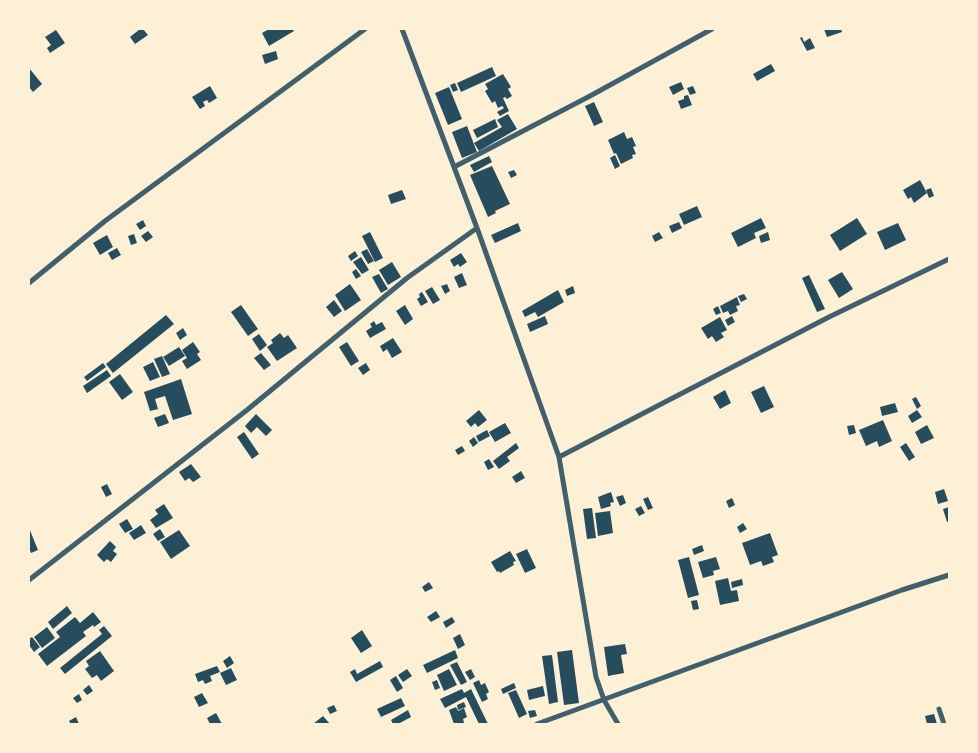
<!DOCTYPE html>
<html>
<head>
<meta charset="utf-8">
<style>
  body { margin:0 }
  #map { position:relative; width:978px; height:753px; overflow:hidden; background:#fdf0d5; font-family:"Noto Sans",sans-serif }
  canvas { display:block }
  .frame { position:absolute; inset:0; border:30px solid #fdf0d5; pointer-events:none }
</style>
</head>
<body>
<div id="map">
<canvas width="978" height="753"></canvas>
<div class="frame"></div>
</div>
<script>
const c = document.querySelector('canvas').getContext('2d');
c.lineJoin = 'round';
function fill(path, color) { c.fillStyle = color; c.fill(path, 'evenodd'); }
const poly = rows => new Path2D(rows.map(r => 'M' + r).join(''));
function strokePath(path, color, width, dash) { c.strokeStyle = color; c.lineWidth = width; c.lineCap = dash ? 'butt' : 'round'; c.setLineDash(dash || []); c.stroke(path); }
const building = poly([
  [140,29,143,29,148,35,135,44,130,37],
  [269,29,293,29,294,31,269,46,262,33],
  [824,29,841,29,842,32,827,37],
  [56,30,65,43,50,53,47,48,51,45,45,37],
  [802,37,804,42,810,38,815,48,807,51,800,38],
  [276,51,278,59,265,64,262,55],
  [771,64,775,71,757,81,753,74],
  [492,67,496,76,461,92,457,83],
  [29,68,42,84,33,92,29,87],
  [503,74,511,87,508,89,512,96,507,99,505,97,503,98,509,111,500,116,497,112,504,108,502,106,498,108,495,101,492,103,485,91,488,89,485,84],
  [681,82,684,89,673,95,669,87],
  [455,83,458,90,453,92,450,85],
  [210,86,217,98,209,103,207,100,203,102,205,106,200,109,192,97],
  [693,86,696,93,690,95,687,88],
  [449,87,462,119,448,125,435,93],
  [688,95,692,105,681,109,678,101,684,99,684,96],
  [594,102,603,122,594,126,585,106],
  [508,114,517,129,479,151,474,143,502,127,497,120],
  [495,119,498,127,477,138,473,130],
  [467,126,477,152,462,158,452,132],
  [624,132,627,139,632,137,636,146,633,147,636,154,632,155,633,158,621,164,616,153,614,154,608,140],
  [615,155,620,166,615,169,610,158],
  [489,156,492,162,474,172,470,165],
  [492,166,510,204,495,211,496,213,488,217,470,175],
  [514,170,517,175,511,178,508,172],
  [920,180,927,193,914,203,911,197,908,199,903,190],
  [931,188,934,196,929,198,926,190],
  [402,190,406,199,391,204,388,195],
  [697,206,702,217,684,225,679,214],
  [761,218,766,228,754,233,756,238,738,247,731,233],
  [857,218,867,234,840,251,830,235],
  [143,220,146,226,140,230,136,224],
  [679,222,682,228,672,233,669,226],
  [518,223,521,231,495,243,491,235],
  [898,223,906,240,885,250,877,232],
  [148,231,153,237,146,242,141,236],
  [370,232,383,258,375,262,362,236],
  [659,232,663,238,655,242,652,236],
  [768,232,770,240,761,243,759,236],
  [134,234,137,243,131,245,128,236],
  [107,235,113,247,100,255,93,243],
  [117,248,121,255,112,260,108,253],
  [367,249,374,261,368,264,361,252],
  [355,251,358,256,351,261,348,256],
  [461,253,467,262,460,267,458,264,454,267,450,260],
  [361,257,369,270,362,274,353,262],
  [392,262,401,277,388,285,379,270],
  [356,269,361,276,356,279,352,272],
  [842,272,853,289,839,298,828,280],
  [462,273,467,285,459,288,454,277],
  [379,274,388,289,381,293,372,277],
  [809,275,825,309,817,312,802,278],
  [350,284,361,300,345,311,335,295],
  [447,284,450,291,445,294,441,286],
  [573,286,575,293,567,296,565,290],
  [432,287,440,300,433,304,425,291],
  [558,290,564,302,538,317,535,312,525,317,522,311],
  [422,292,428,302,421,306,417,299,420,297,419,294],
  [744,294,747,299,741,302,738,296],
  [737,297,740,305,736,306,738,311,730,315,728,311,723,313,720,306],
  [334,300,342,311,334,317,326,307],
  [241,305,258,329,248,336,231,312],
  [405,305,413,319,405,325,396,311],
  [718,306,721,313,716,315,713,309],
  [166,315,174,324,113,373,106,364],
  [545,316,548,324,530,332,527,324],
  [732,316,735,322,728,326,725,320],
  [720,317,727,330,721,333,724,337,716,342,712,336,708,339,701,328],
  [374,321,376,325,382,322,386,329,370,338,366,331,372,327,370,324],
  [183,328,187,335,180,340,176,333],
  [280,333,284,338,288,335,297,348,277,361,267,347,273,343,271,340],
  [259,334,267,345,260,351,252,339],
  [393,338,402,352,392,358,387,349,383,352,380,346],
  [193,342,200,352,197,354,201,360,187,369,182,361,187,358,182,350],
  [347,342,359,361,351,366,339,347],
  [179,347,185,356,169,366,163,357],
  [261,353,271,365,264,370,254,358],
  [162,356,170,374,162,377,154,359],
  [153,362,160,377,150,381,143,367],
  [103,363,106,367,87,381,84,377],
  [366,363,370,370,363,375,358,368],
  [107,370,111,376,87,393,83,386],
  [120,374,133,392,122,400,109,382],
  [181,379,192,414,173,420,165,396,155,399,158,409,150,411,144,392],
  [764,386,774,407,761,413,751,392],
  [725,390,731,403,720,409,713,397],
  [916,397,921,406,917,409,912,399],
  [895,403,898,412,882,416,880,407],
  [479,410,487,420,478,427,475,423,471,427,466,421],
  [917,410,922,417,912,423,908,416],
  [165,414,169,423,158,427,154,418],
  [256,414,272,430,266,436,257,427,251,433,245,426],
  [883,420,892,441,879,447,877,441,866,446,859,430],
  [505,423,511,433,495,442,489,432],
  [854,425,856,433,849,435,847,426],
  [927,425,934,438,921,444,915,432],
  [487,430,490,436,479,442,476,436],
  [244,432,259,454,252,459,237,437],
  [474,437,478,443,473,447,469,441],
  [516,443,519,448,507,457,510,461,499,469,493,461],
  [906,443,915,457,909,461,900,447],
  [462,446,465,451,458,455,455,450],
  [489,459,494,467,488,470,484,462],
  [191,464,201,477,193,482,189,478,185,481,179,472],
  [521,471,525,478,516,483,512,477],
  [107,484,112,494,106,497,101,487],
  [944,489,948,501,938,504,935,492],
  [611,492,614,502,610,503,611,506,601,509,598,497],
  [623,495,626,503,620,506,616,497],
  [648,497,653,508,648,510,643,499],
  [732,498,735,505,729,508,726,501],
  [164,504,173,518,156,528,150,520,158,514,155,510],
  [641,506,645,513,639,516,635,509],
  [949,507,949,521,947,522,943,509],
  [592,508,596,538,587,539,583,509],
  [610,511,613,533,598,536,595,513],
  [127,519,133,529,125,533,119,524],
  [743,523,747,529,740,533,737,527],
  [141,525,146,533,134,540,129,533],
  [29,528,38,550,31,553,29,548],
  [160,529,165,537,158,541,153,534],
  [179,530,190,546,171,559,160,542],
  [770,533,778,555,772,557,774,562,763,566,761,561,750,565,742,543],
  [110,541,116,547,113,551,117,554,111,562,107,559,104,562,97,555],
  [702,545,704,551,694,555,692,549],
  [527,549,536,568,525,573,516,554],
  [510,551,516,561,513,562,514,565,500,573,499,571,497,572,491,562],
  [689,557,699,595,688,598,678,560],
  [716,557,720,569,713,571,714,575,703,578,698,562],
  [728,578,731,591,737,590,739,601,720,605,715,581],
  [742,579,743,585,732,588,731,582],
  [429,582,433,588,425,592,422,587],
  [697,600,699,609,693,610,691,601],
  [67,606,72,613,53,629,48,622],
  [436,611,440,617,431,622,427,617],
  [93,612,101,622,94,627,93,625,83,632,86,636,47,666,38,654,60,637,56,632,75,617,80,623],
  [452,617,455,622,446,628,443,622],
  [104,626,112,636,65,674,60,668,102,634,99,630],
  [47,627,55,638,42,648,34,637],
  [362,630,372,646,361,653,351,638],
  [460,634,465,645,458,649,453,638],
  [32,637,40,647,34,652,29,645,29,639],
  [625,644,627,654,621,655,624,673,608,676,604,647],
  [455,650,458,658,427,673,423,665],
  [572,650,579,703,564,705,557,652],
  [100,651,114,671,101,681,97,675,92,678,85,669,89,666,86,661],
  [552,655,558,702,549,704,542,656],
  [230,656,234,663,227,668,223,661],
  [380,661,383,667,356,682,350,672,355,669,357,674],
  [457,662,467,682,461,685,450,665],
  [217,666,220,672,210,676,212,681,205,684,203,680,198,682,195,674],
  [231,668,237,680,226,685,220,673],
  [407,669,412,676,403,682,398,675],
  [449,669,457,685,444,691,437,675],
  [471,669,475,677,470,680,465,672],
  [396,676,403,688,397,692,390,680],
  [437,680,440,688,435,690,432,682],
  [479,680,481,685,485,683,489,692,486,694,488,699,482,702,473,683],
  [514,683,516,688,503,694,501,689],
  [89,685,93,691,87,695,83,690],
  [543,686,545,696,529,700,527,690],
  [462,689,464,693,471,689,488,724,479,724,466,697,445,708,440,699],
  [516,690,527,714,519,718,508,693],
  [202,693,208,703,199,707,194,697],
  [79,694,82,700,77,703,73,698],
  [401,698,405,706,381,717,377,709],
  [464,702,466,707,458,710,457,705],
  [334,705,337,711,330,714,327,708],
  [456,707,458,711,464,708,467,717,463,719,464,723,454,724,449,710],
  [408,710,411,717,398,724,393,724,391,720],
  [535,710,537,716,530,718,528,711],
  [216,713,222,724,210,724,207,718],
  [934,714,937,724,927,724,925,716],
  [323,716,330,724,313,724],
  [76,717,79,724,71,724,69,721]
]);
const minor = poly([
  [402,29,477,228,559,457,596,677,604,700,618,724],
  [454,167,590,96,712,29],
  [29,283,105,221,365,29],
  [559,457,829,317,949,259],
  [29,580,247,410,407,278,477,228],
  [939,709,944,724],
  [537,724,902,590,949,575]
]);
fill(building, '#264d5e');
strokePath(minor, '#3f606c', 5);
</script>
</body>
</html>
